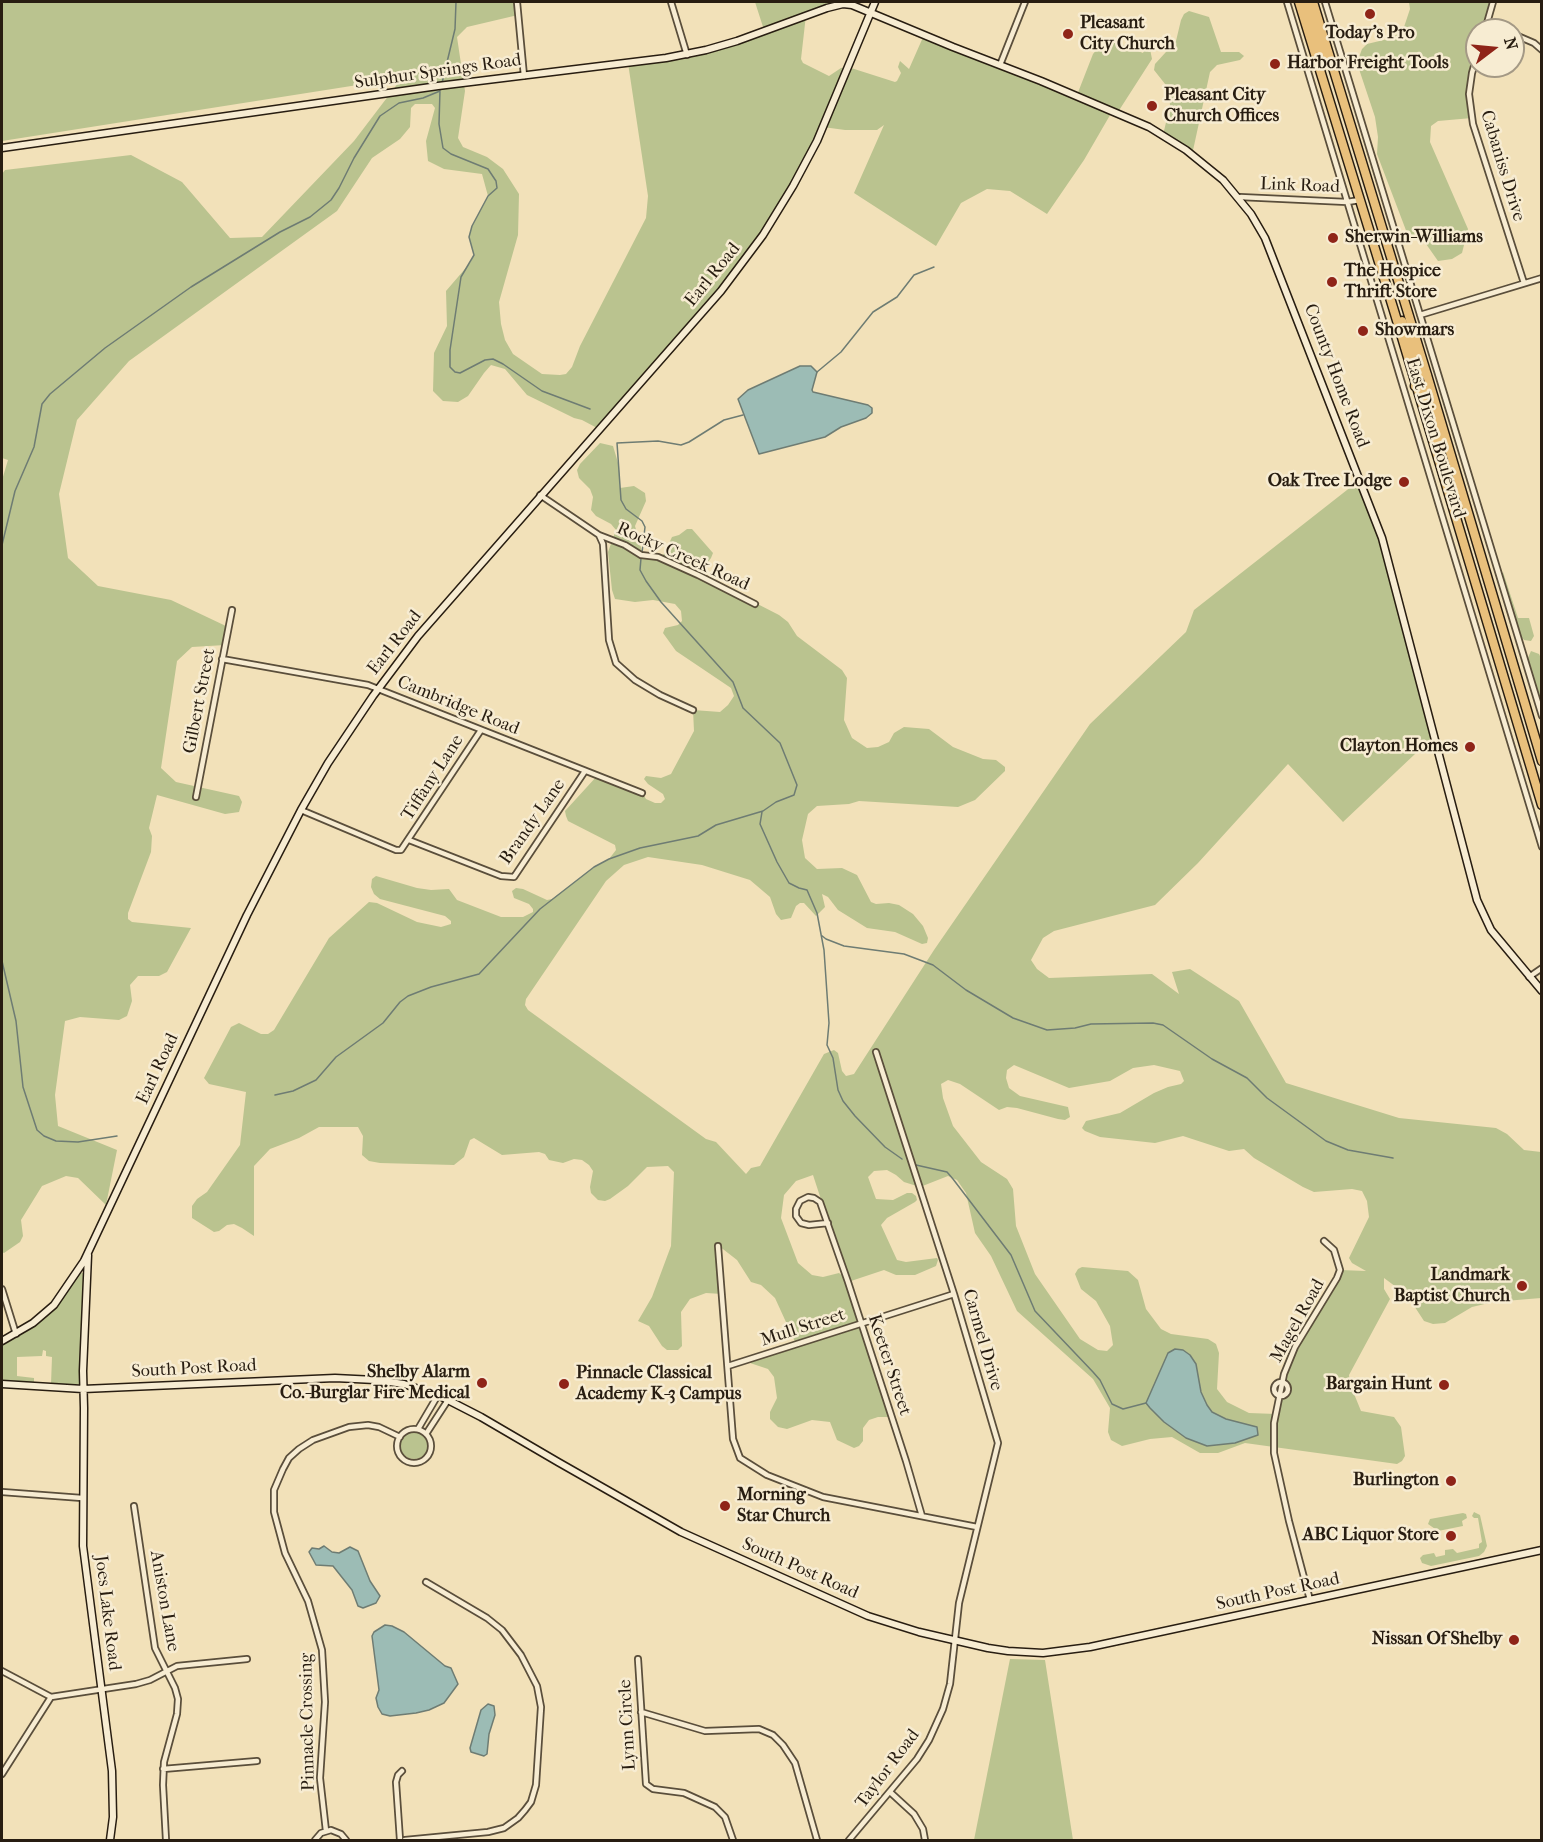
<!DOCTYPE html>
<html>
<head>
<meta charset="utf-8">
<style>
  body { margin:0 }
  #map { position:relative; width:1543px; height:1842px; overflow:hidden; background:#f2e1b9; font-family:"IM FELL French Canon",serif }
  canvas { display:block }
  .frame { position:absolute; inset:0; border:3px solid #281d11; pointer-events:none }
  .north { position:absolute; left:1465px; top:18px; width:60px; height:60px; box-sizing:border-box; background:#f7ecd2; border:2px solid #a49985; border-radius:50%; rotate:74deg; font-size:16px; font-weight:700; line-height:24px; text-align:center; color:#281d11 }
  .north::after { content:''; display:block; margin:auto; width:21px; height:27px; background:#8f2418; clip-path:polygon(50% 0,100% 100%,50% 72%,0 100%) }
</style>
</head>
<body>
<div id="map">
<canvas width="1543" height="1842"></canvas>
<div class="frame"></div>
<div class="north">N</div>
</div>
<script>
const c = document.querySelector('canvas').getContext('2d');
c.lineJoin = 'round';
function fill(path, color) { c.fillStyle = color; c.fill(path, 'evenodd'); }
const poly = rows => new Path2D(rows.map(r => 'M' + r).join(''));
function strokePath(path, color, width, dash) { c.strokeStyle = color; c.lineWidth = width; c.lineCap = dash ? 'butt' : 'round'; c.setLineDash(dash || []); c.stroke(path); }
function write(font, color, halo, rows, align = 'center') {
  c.font = font + ' "IM FELL French Canon",serif'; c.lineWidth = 5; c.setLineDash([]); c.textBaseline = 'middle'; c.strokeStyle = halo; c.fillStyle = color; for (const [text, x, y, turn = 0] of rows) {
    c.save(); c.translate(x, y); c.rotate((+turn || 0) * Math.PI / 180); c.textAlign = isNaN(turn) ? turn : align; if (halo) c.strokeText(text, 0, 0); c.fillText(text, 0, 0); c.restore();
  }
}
const green = poly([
  [2,2,517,2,518,15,467,27,457,37,465,91,458,138,463,147,487,157,503,169,519,194,518,235,499,302,501,324,505,340,513,354,542,374,560,375,566,374,572,367,580,346,646,218,648,196,628,63,666,58,764,30,755,2,846,2,806,15,801,59,803,63,829,76,841,68,848,67,895,82,897,81,901,73,898,67,900,61,909,69,924,35,1077,95,1093,54,1099,47,1108,43,1109,39,1143,53,1146,46,1150,49,1152,59,1118,112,1113,110,1084,160,1047,214,1010,191,987,189,961,203,936,246,854,193,884,125,877,130,845,130,823,127,810,155,741,265,599,429,582,420,574,418,527,395,505,369,491,365,484,373,468,396,458,402,443,401,433,391,434,353,447,326,446,291,470,263,474,255,469,237,472,226,488,196,482,174,444,169,428,161,426,141,435,108,432,104,415,104,411,108,410,127,400,139,372,158,337,211,129,361,77,420,59,494,68,558,98,586,171,600,228,627,225,645,192,647,177,661,161,768,176,782,239,796,242,802,239,812,225,814,157,795,149,828,152,836,151,852,128,913,128,919,132,922,191,928,167,972,159,976,138,976,130,985,132,1001,127,1016,119,1020,80,1017,65,1021,55,1095,58,1126,117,1150,106,1205,78,1178,66,1176,42,1186,21,1220,23,1236,20,1242,4,1253,2,1252,2,480,8,460,2,458,2,174,5,170,131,155,182,182,230,238,262,237,354,141,402,78,2,141],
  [1409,2,1493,2,1485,30,1477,30,1477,56,1470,82,1472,118,1438,121,1431,126,1430,142,1468,229,1462,253,1452,259,1438,261,1424,241,1407,233,1377,154,1378,137,1375,117,1359,69,1358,60,1362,49,1367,44,1392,38,1403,30,1410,9],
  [1189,11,1209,17,1221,52,1239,52,1244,56,1240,60,1217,65,1210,72,1192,155,1163,135,1170,106,1169,89,1154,70,1155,64,1176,41,1181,20,1184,14],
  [600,443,613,446,619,466,620,488,634,486,645,493,646,501,635,526,643,555,658,557,664,554,672,537,679,535,687,529,692,529,713,553,711,558,699,574,779,615,788,622,797,636,842,670,847,678,844,720,852,738,867,748,878,747,889,742,894,733,904,727,929,729,953,747,983,759,996,760,1005,767,1005,771,975,800,958,807,859,801,849,804,817,806,808,814,802,840,805,858,817,869,842,868,857,875,871,902,876,904,889,903,899,905,913,914,923,926,928,938,927,943,922,944,895,932,867,928,838,910,828,897,822,894,825,907,816,916,804,903,800,903,796,906,791,918,781,920,776,914,770,897,750,880,702,865,648,857,624,865,606,881,526,999,525,1005,528,1010,706,1139,716,1142,746,1174,751,1168,760,1166,824,1054,834,1050,838,1053,842,1071,846,1076,854,1074,934,950,1090,724,1186,632,1194,610,1361,479,1373,510,1433,737,1343,822,1288,764,1198,863,1155,905,1054,931,1043,938,1031,960,1037,969,1049,978,1152,974,1179,994,1172,972,1190,969,1239,1001,1286,1083,1399,1118,1496,1128,1507,1134,1524,1150,1541,1152,1541,1298,1493,1302,1472,1307,1445,1323,1433,1324,1424,1321,1407,1295,1384,1278,1384,1289,1390,1299,1349,1375,1350,1384,1361,1411,1394,1417,1401,1427,1405,1456,1402,1461,1397,1464,1245,1443,1218,1453,1200,1453,1172,1437,1150,1439,1122,1446,1111,1440,1108,1432,1110,1408,1093,1379,1017,1311,991,1256,975,1233,966,1193,957,1180,948,1176,920,1187,904,1182,896,1175,887,1170,874,1171,868,1177,876,1199,893,1200,907,1193,912,1193,916,1196,917,1200,915,1202,887,1218,881,1225,897,1260,906,1262,937,1258,938,1260,936,1266,915,1275,896,1275,884,1270,848,1282,813,1175,796,1181,784,1195,781,1218,798,1263,812,1275,823,1277,839,1273,844,1277,892,1417,878,1417,869,1420,863,1428,863,1441,859,1446,854,1448,837,1440,830,1422,812,1420,787,1429,778,1427,770,1419,770,1412,777,1398,774,1377,768,1369,744,1361,796,1344,775,1298,761,1285,751,1282,737,1260,719,1246,722,1294,706,1293,690,1299,681,1312,682,1346,678,1350,667,1350,662,1346,649,1326,638,1321,652,1297,671,1246,674,1172,668,1166,647,1167,628,1186,610,1199,605,1201,598,1200,591,1193,590,1187,593,1171,589,1165,582,1160,574,1159,563,1163,549,1160,545,1154,539,1152,502,1155,474,1138,470,1140,464,1157,454,1165,380,1163,369,1161,362,1155,363,1136,358,1127,319,1127,299,1138,270,1149,254,1166,254,1236,242,1228,234,1224,227,1225,219,1231,214,1232,192,1218,192,1206,197,1199,207,1192,240,1145,246,1092,209,1084,204,1078,231,1027,239,1023,261,1034,268,1034,274,1030,329,938,369,902,377,903,417,922,441,927,451,924,451,921,445,916,380,899,374,894,371,887,372,879,376,876,417,888,431,890,449,889,457,900,501,917,523,917,533,912,533,909,529,904,514,898,512,891,516,888,523,889,547,900,552,899,594,867,609,859,616,850,615,845,568,821,566,816,565,811,597,776,642,793,646,799,655,803,661,803,665,799,663,794,648,784,644,779,646,776,661,778,671,774,694,731,693,710,720,712,728,705,734,696,731,688,676,651,663,633,665,628,678,625,682,621,681,611,675,604,653,600,635,602,615,599,612,590,608,552,616,530,611,524,596,516,591,510,593,497,590,489,579,478,577,470,580,464],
  [1014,1065,1069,1088,1110,1081,1133,1068,1154,1065,1180,1071,1184,1081,1181,1084,1168,1087,1154,1093,1120,1113,1086,1121,1082,1128,1085,1131,1100,1137,1155,1143,1183,1136,1229,1151,1244,1149,1254,1158,1303,1187,1314,1192,1352,1189,1362,1191,1367,1201,1369,1217,1349,1258,1352,1263,1366,1271,1340,1270,1295,1347,1284,1374,1276,1414,1249,1413,1227,1402,1217,1389,1219,1353,1216,1344,1208,1339,1171,1334,1161,1329,1146,1309,1138,1280,1128,1271,1082,1267,1078,1269,1075,1274,1081,1289,1096,1301,1110,1326,1113,1345,1107,1351,1098,1350,1080,1339,1035,1274,1016,1226,1013,1189,1007,1179,981,1162,953,1126,943,1098,941,1084,948,1080,960,1084,999,1110,1007,1107,1017,1108,1058,1119,1065,1120,1070,1117,1068,1107,1020,1096,1009,1088,1006,1078,1007,1070],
  [1503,572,1518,618,1529,618,1534,636,1531,641,1524,640,1520,636,1502,576],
  [1531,651,1539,654,1542,660,1541,707,1527,660],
  [80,1273,84,1273,80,1384,53,1386,51,1384,52,1357,46,1356,46,1351,43,1350,42,1356,17,1357,17,1376,34,1378,34,1383,2,1382,2,1343,60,1301],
  '400 1445a14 14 0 1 1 28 0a14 14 0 1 1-28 0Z',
  [1474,1512,1480,1515,1487,1546,1484,1552,1479,1556,1431,1566,1422,1563,1420,1558,1423,1555,1434,1553,1436,1557,1445,1555,1445,1550,1453,1549,1457,1553,1479,1548,1479,1544,1482,1542,1478,1518,1474,1518,1472,1516],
  [1463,1513,1466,1514,1467,1518,1462,1521,1463,1526,1438,1531,1428,1524,1430,1519],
  [1010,1659,1045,1660,1073,1840,974,1840]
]);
const water = poly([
  [800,366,811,366,817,372,812,390,813,392,868,405,872,408,872,413,866,418,841,427,825,437,759,454,738,399,748,390,800,366],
  [1175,1349,1183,1350,1190,1355,1196,1364,1201,1392,1207,1405,1212,1412,1226,1419,1257,1427,1258,1435,1235,1443,1207,1446,1186,1438,1164,1422,1150,1408,1146,1403,1168,1353,1175,1349],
  [324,1546,332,1552,339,1553,350,1547,358,1551,370,1581,380,1596,376,1603,363,1608,358,1606,352,1590,333,1566,316,1565,309,1552,312,1548,319,1549,324,1546],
  [385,1625,392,1626,404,1632,445,1666,451,1668,458,1684,444,1703,429,1710,416,1713,390,1716,382,1714,378,1707,376,1698,379,1690,372,1636,374,1632,385,1625],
  [488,1704,494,1706,495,1715,489,1734,487,1754,484,1756,471,1752,470,1748,481,1710,488,1704]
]);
const stream = poly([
  [442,83,455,29,456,2],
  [440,90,439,124,443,148,451,154,488,169,496,181,497,188,488,196,472,226,469,237,474,255,461,277,450,350,450,367,455,372,460,373,485,360,493,359,503,364,542,391,590,409],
  [817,372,841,352,873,312,897,297,914,275,934,267],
  [2,545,15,491,34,447,42,404,50,394,105,348,191,287,280,232,310,217,331,200,339,188,354,158,380,116,399,103,423,98,440,91],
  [642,553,645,527,642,521,626,509,621,500,617,443,658,441,681,445,689,442,724,420,743,415],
  [762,812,760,824,777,862,789,883,799,888,807,890,817,913,824,950,829,1023,827,1045,833,1058,838,1090,843,1101,855,1116,885,1147,902,1159],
  [821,935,826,939,844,946,904,954,933,965,966,990,1013,1018,1047,1030,1075,1028,1091,1024,1153,1023,1163,1025,1212,1059,1247,1078,1267,1098,1326,1141,1348,1150,1393,1158],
  [2,961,16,1021,23,1087,37,1130,44,1136,56,1141,78,1142,117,1136],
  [275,1095,293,1091,316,1080,336,1057,383,1023,400,1002,408,996,431,987,479,974,540,909,594,867,609,859,640,848,698,836,716,825,763,811,776,802,794,795,797,785,780,743,743,708,733,682,661,602,646,581,640,570,641,558],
  [916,1165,947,1172,953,1179,1011,1255,1035,1311,1093,1372,1100,1380,1112,1404,1123,1409,1146,1403]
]);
const street = poly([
  [517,2,524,76],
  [671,2,687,55],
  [1287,2,1542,847],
  [1325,2,1542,716],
  [1486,26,1501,30],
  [1485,30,1493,2],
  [1513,34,1534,43,1542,50],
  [1477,56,1472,73,1469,94,1473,124,1524,283],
  [1000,65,1025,2],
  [1240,197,1347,202,1360,200],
  [1420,315,1542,278],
  [540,495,599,535,625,545,641,555,658,557,698,575,755,604],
  [599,535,603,544,609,640,616,663,635,680,660,695,693,710],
  [222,659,368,685,642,793],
  [196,797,232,610],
  [301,810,396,850,401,850,481,730],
  [409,840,501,876,514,877,585,771],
  [1529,977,1542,968],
  [828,1223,809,1225,801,1223,796,1216,796,1209,800,1201,808,1197,814,1198,820,1202,848,1282,906,1461,922,1516],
  [718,1246,733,1439,740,1458,767,1475,823,1497,977,1527],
  [2,1289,16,1334],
  [728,1366,954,1294],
  '1274 1389a7 7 0 1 1 14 0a7 7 0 1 1-14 0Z',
  [418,1429,438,1395],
  '397 1446a17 17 0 1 1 34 0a17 17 0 1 1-34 0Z',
  [426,1434,448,1400],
  [2,1492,82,1498],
  [134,1506,155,1648,175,1688,178,1699,177,1714,164,1762,163,1785,166,1840],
  [1310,1600,1289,1521,1274,1453,1274,1423,1284,1374,1295,1347,1337,1278,1340,1270,1334,1250,1324,1241],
  [638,1659,646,1784,653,1789,684,1793,715,1807,725,1817,733,1840],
  [2,1671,51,1697],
  [641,1712,705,1731,759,1729,773,1735,783,1745,795,1763,817,1840],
  [163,1769,257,1761],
  [2,1774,51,1697,136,1684,150,1680,177,1666,247,1659],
  [890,1792,914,1814,923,1829,925,1840],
  [326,1831,320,1778,325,1702,322,1650,308,1601,285,1553,274,1512,274,1490,283,1469,289,1458,299,1449,313,1440,349,1427,368,1425,379,1427,400,1437],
  [315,1840,321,1833,331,1830,341,1834,346,1840],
  [400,1840,396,1782,398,1775,402,1771],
  [405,1840,488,1832,504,1828,518,1818,525,1810,531,1802,536,1785,541,1707,537,1686,521,1655,502,1630,487,1618,426,1582],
  [849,1840,917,1759,929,1740,943,1709,950,1684,959,1603,998,1443,954,1294,876,1052]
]);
const secondary = poly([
  [2,148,438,86,666,58,706,50,737,41,827,8,843,4,852,5,953,47,1041,81,1149,127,1186,150,1223,180,1251,214,1265,238,1382,538,1477,900,1491,930,1542,991],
  [88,1255,83,1371,84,1408,83,1546,112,1771,113,1817,110,1840],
  [2,1341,33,1323,54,1305,84,1261,247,915,301,810,328,763,373,696,418,636,721,291,763,235,793,186,817,141,875,2],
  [2,1384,83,1389,335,1378,375,1380,404,1384,442,1397,481,1417,558,1462,681,1532,868,1616,919,1632,988,1648,1008,1651,1043,1653,1090,1647,1542,1550]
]);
const highway = poly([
  [1299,2,1395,314,1542,805],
  [1306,2,1321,51,1330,61],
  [1313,2,1427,375,1542,761],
  [1402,321,1418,371,1427,375],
  [1415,386,1421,386,1423,389,1442,445]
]);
const markers = [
  [1370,14,6,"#8f2418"],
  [1068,34,6,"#8f2418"],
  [1275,64,6,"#8f2418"],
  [1152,106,6,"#8f2418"],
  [1333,238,6,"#8f2418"],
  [1332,282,6,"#8f2418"],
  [1363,331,6,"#8f2418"],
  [1404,482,6,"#8f2418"],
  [1470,747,6,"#8f2418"],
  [1522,1286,6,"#8f2418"],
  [482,1383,6,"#8f2418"],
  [564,1384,6,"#8f2418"],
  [1444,1385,6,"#8f2418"],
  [1451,1481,6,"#8f2418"],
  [725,1506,6,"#8f2418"],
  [1451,1536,6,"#8f2418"],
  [1514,1640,6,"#8f2418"]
];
const poiNames = [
  ["Pleasant",1080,24],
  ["City Church",1080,45],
  ["Today's Pro",1370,34,"center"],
  ["Harbor Freight Tools",1287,64],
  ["Pleasant City",1164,96],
  ["Church Offices",1164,117],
  ["Sherwin-Williams",1345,238],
  ["The Hospice",1344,272],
  ["Thrift Store",1344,293],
  ["Showmars",1375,331],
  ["Oak Tree Lodge",1392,482,"right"],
  ["Clayton Homes",1458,747,"right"],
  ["Landmark",1510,1276,"right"],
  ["Baptist Church",1510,1297,"right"],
  ["Shelby Alarm",470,1373,"right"],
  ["Co.-Burglar Fire Medical",470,1394,"right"],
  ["Pinnacle Classical",576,1374],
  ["Academy K-3 Campus",576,1395],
  ["Bargain Hunt",1432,1385,"right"],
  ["Burlington",1439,1481,"right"],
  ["Morning",737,1496],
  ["Star Church",737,1517],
  ["ABC Liquor Store",1439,1536,"right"],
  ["Nissan Of Shelby",1502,1640,"right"]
];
const streetNames = [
  ["Sulphur Springs Road",438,72,-8],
  ["Cabaniss Drive",1502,166,73],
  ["Link Road",1300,186,2],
  ["Earl Road",713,275,-51],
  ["County Home Road",1336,376,69],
  ["East Dixon Boulevard",1435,438,73],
  ["Rocky Creek Road",683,557,24],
  ["Earl Road",395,643,-52],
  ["Gilbert Street",200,701,-79],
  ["Cambridge Road",458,706,22],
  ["Tiffany Lane",433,778,-57],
  ["Brandy Lane",533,822,-55],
  ["Earl Road",158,1069,-65],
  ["Magel Road",1298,1321,-61],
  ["Mull Street",803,1328,-18],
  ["Carmel Drive",982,1340,74],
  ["Keeter Street",889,1365,72],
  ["South Post Road",194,1369,-3],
  ["South Post Road",800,1569,24],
  ["South Post Road",1278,1592,-12],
  ["Aniston Lane",164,1601,80],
  ["Joes Lake Road",107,1613,83],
  ["Pinnacle Crossing",308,1722,-91],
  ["Lynn Circle",628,1725,-93],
  ["Taylor Road",888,1769,-53]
];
fill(green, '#bac38f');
fill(water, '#9cbcb5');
strokePath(water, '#6e7c73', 1.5);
strokePath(stream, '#6e7c73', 1.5);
strokePath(street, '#5a4e3b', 8);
strokePath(secondary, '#281d11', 9);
strokePath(highway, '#281d11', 11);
strokePath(street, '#f7ecd2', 4.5);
strokePath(secondary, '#f7ecd2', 6);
strokePath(highway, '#e9c07c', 8);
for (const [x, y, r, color] of markers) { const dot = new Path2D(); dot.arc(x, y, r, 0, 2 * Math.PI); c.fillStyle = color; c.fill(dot); strokePath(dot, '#f7ecd2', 2); }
write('bold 18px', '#281d11', '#f7ecd2', poiNames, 'left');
write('18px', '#281d11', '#f7ecd2', streetNames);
</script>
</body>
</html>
